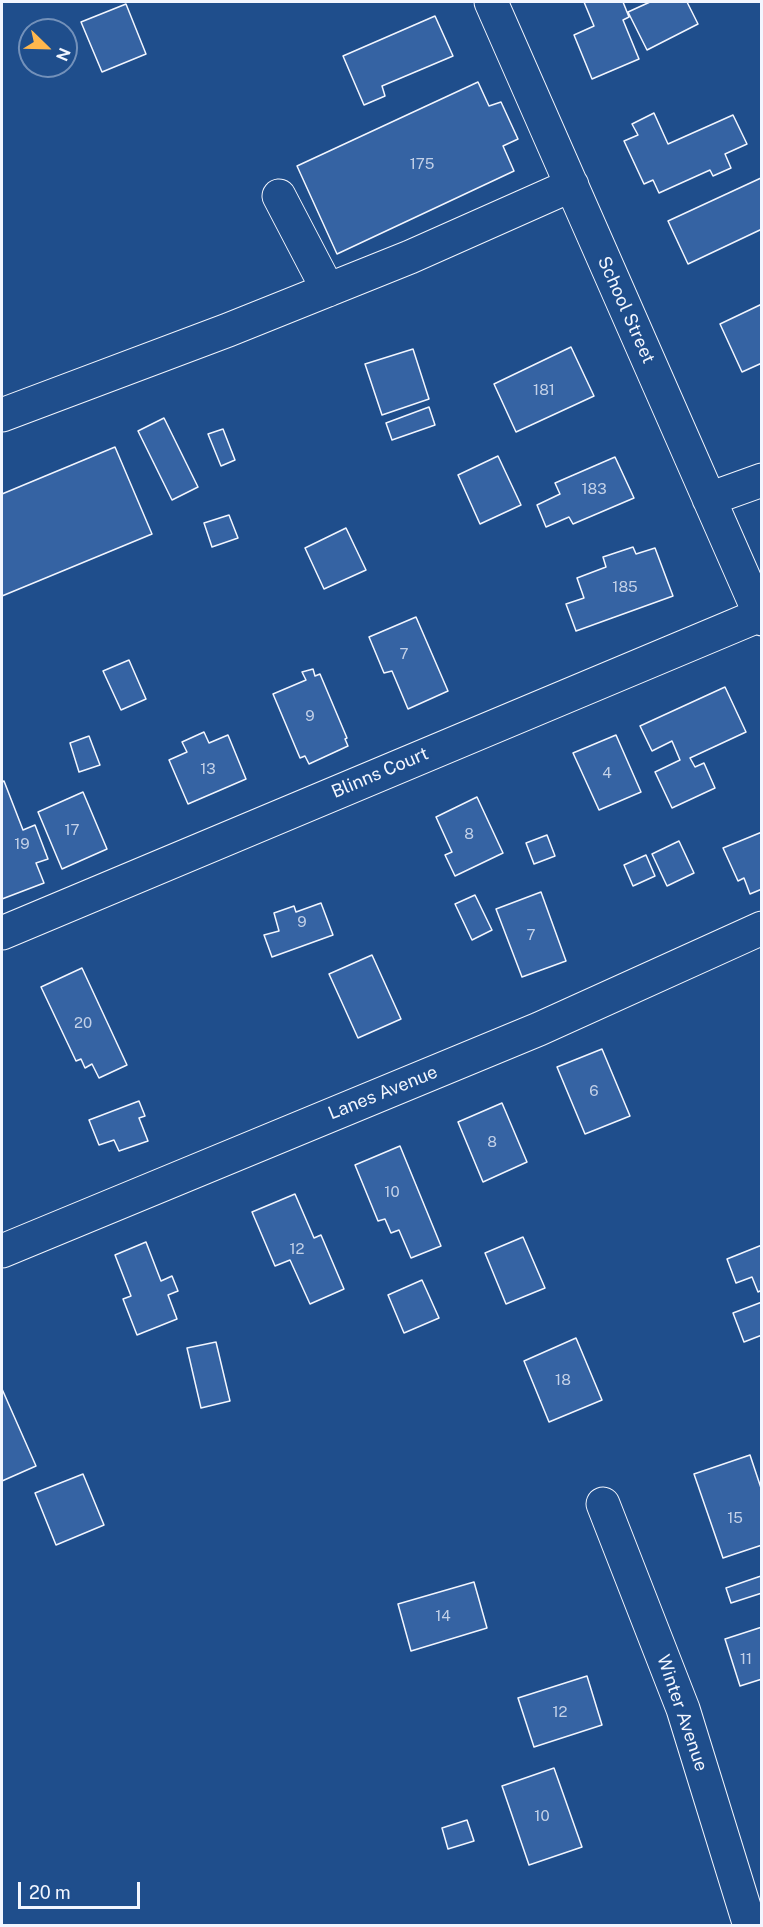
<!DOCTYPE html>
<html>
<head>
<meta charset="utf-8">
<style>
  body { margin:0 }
  #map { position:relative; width:763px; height:1927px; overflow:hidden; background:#1f4e8c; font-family:"Public Sans",sans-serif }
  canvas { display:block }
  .frame { position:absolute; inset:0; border:3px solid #f2f6ff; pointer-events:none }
  .north { position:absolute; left:18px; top:18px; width:60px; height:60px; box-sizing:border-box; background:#1f4e8c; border:2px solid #7391ba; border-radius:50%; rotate:113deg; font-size:16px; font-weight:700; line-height:24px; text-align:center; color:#f2f6ff }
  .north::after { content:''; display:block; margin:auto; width:21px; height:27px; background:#ffb74d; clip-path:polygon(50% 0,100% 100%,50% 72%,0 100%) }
  .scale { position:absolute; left:18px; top:1882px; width:122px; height:27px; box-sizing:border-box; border:3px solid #f2f6ff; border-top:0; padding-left:8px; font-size:18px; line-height:21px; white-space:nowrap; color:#f2f6ff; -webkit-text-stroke:4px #1f4e8c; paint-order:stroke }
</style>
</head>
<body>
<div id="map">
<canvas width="763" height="1927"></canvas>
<div class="frame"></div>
<div class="north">N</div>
<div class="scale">20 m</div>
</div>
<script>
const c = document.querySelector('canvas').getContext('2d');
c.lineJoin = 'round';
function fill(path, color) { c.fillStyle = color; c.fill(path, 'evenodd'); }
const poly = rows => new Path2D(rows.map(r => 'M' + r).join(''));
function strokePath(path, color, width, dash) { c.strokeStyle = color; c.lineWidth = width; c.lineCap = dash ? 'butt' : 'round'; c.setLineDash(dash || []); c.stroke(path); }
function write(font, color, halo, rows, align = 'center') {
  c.font = font + ' "Public Sans",sans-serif'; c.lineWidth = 4.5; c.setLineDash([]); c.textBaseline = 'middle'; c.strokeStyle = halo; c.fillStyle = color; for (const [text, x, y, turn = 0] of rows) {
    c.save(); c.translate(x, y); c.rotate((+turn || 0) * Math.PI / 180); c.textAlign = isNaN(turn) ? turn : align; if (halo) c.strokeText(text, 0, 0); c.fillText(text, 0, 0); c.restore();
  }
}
const building = poly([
  [584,2,623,2,629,17,623,20,639,59,592,79,574,35,594,26,584,2],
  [650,2,687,2,698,24,647,50,628,12,650,2],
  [126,4,146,54,102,72,81,22,126,4],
  [435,16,453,56,382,86,385,96,364,105,343,56,435,16],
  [478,82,489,106,501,102,518,139,503,146,514,171,337,254,297,166,478,82],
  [654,113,668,144,733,115,747,144,725,154,731,168,713,176,710,170,659,193,653,180,644,184,624,141,638,135,632,124,654,113],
  [761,178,762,229,688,264,668,221,761,178],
  [762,304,762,363,742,372,720,324,762,304],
  [571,347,594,396,516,432,494,384,571,347],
  [413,349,429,399,382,415,365,364,413,349],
  [429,407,435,425,392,440,386,423,429,407],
  [164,418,198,487,172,500,138,431,164,418],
  [223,429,235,460,221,466,208,434,223,429],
  [115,447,152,534,2,596,2,494,115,447],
  [498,456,521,505,480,524,458,475,498,456],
  [615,457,634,498,573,524,569,517,546,527,537,505,560,494,555,483,615,457],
  [229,515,238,538,212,547,204,523,229,515],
  [346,528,366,570,324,589,305,548,346,528],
  [633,547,636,554,655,548,673,596,576,631,566,604,584,598,577,578,606,567,603,557,633,547],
  [416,617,448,691,408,709,392,671,384,673,369,637,416,617],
  [129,660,146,699,121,710,103,671,129,660],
  [313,669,315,676,320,674,347,738,345,739,348,746,309,764,305,756,300,758,273,694,306,680,302,672,313,669],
  [725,687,746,732,690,758,695,767,704,763,715,788,672,808,655,772,680,760,672,741,652,751,640,726,725,687],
  [204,732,209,743,228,735,246,779,188,804,169,760,187,752,182,742,204,732],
  [616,735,641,792,599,810,573,753,616,735],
  [89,736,100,765,79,772,70,743,89,736],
  [4,781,23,830,35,825,48,859,36,863,44,883,2,899,2,782,4,781],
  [83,792,107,849,62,869,38,812,83,792],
  [477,797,503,853,455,876,445,855,452,852,436,817,477,797],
  [762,832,762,889,750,894,744,878,738,881,723,848,762,832],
  [547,835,555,856,534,864,526,843,547,835],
  [679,841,694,873,667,886,652,854,679,841],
  [646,855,655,876,633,886,624,865,646,855],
  [541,892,566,961,522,977,496,909,541,892],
  [475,895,492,930,472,940,455,904,475,895],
  [321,903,333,935,272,957,264,935,279,931,274,913,294,906,296,912,321,903],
  [372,955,401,1019,358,1038,329,974,372,955],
  [82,968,127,1065,99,1078,92,1064,85,1068,81,1059,76,1061,41,987,82,968],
  [602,1049,630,1116,585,1134,557,1067,602,1049],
  [139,1101,145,1116,139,1118,148,1141,119,1151,114,1140,99,1145,89,1120,139,1101],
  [502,1103,527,1162,483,1182,458,1122,502,1103],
  [400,1146,441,1246,411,1258,399,1230,391,1233,385,1219,378,1221,355,1165,400,1146],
  [295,1194,314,1238,321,1235,344,1289,310,1304,290,1260,275,1266,252,1212,295,1194],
  [523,1237,545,1288,506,1304,485,1253,523,1237],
  [146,1242,161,1281,172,1276,178,1291,168,1295,177,1319,137,1335,123,1299,131,1296,115,1255,146,1242],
  [762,1245,762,1290,758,1292,752,1277,736,1283,727,1259,762,1245],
  [422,1280,439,1318,404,1333,388,1295,422,1280],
  [762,1302,762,1335,744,1342,733,1313,762,1302],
  [576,1338,602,1400,549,1422,524,1361,576,1338],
  [216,1342,230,1401,201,1408,187,1348,216,1342],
  [2,1389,36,1466,2,1481,2,1389],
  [750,1455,762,1491,762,1545,723,1558,694,1474,750,1455],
  [83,1474,104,1525,56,1545,35,1493,83,1474],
  [761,1576,762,1593,731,1603,726,1588,761,1576],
  [474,1582,487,1628,411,1651,398,1604,474,1582],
  [762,1627,762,1679,740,1686,725,1639,762,1627],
  [587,1676,602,1725,534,1747,518,1698,587,1676],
  [554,1768,582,1847,529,1865,502,1786,554,1768],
  [467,1820,474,1841,448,1849,442,1828,467,1820]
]);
const minor = poly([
  [491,2,762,619],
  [279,196,328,290],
  [2,415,228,330,410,257,572,185],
  [709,499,762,480],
  [2,933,760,615],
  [2,1251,539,1029,762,928],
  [603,1504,683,1709,750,1926]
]);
const numberNames = [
  ["175",422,164],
  ["181",544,390],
  ["183",594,489],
  ["185",625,587],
  ["7",404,654],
  ["9",310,716],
  ["13",208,769],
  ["4",607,773],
  ["17",72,830],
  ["8",469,834],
  ["19",22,844],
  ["9",302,922],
  ["7",531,935],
  ["20",83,1023],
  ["6",594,1091],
  ["8",492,1142],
  ["10",392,1192],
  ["12",297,1249],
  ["18",563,1380],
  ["15",735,1518],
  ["14",443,1616],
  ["11",746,1659],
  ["12",560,1712],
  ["10",542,1816]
];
const streetNames = [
  ["School Street",626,310,66],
  ["Blinns Court",380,773,-23],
  ["Lanes Avenue",383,1093,-22],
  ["Winter Avenue",682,1713,71]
];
fill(building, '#3563a3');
strokePath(building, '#f2f6ff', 1.5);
strokePath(minor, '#f2f6ff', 35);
strokePath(minor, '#1f4e8c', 33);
write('15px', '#c3d1e8', null, numberNames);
write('18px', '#f2f6ff', '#1f4e8c', streetNames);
</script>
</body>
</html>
